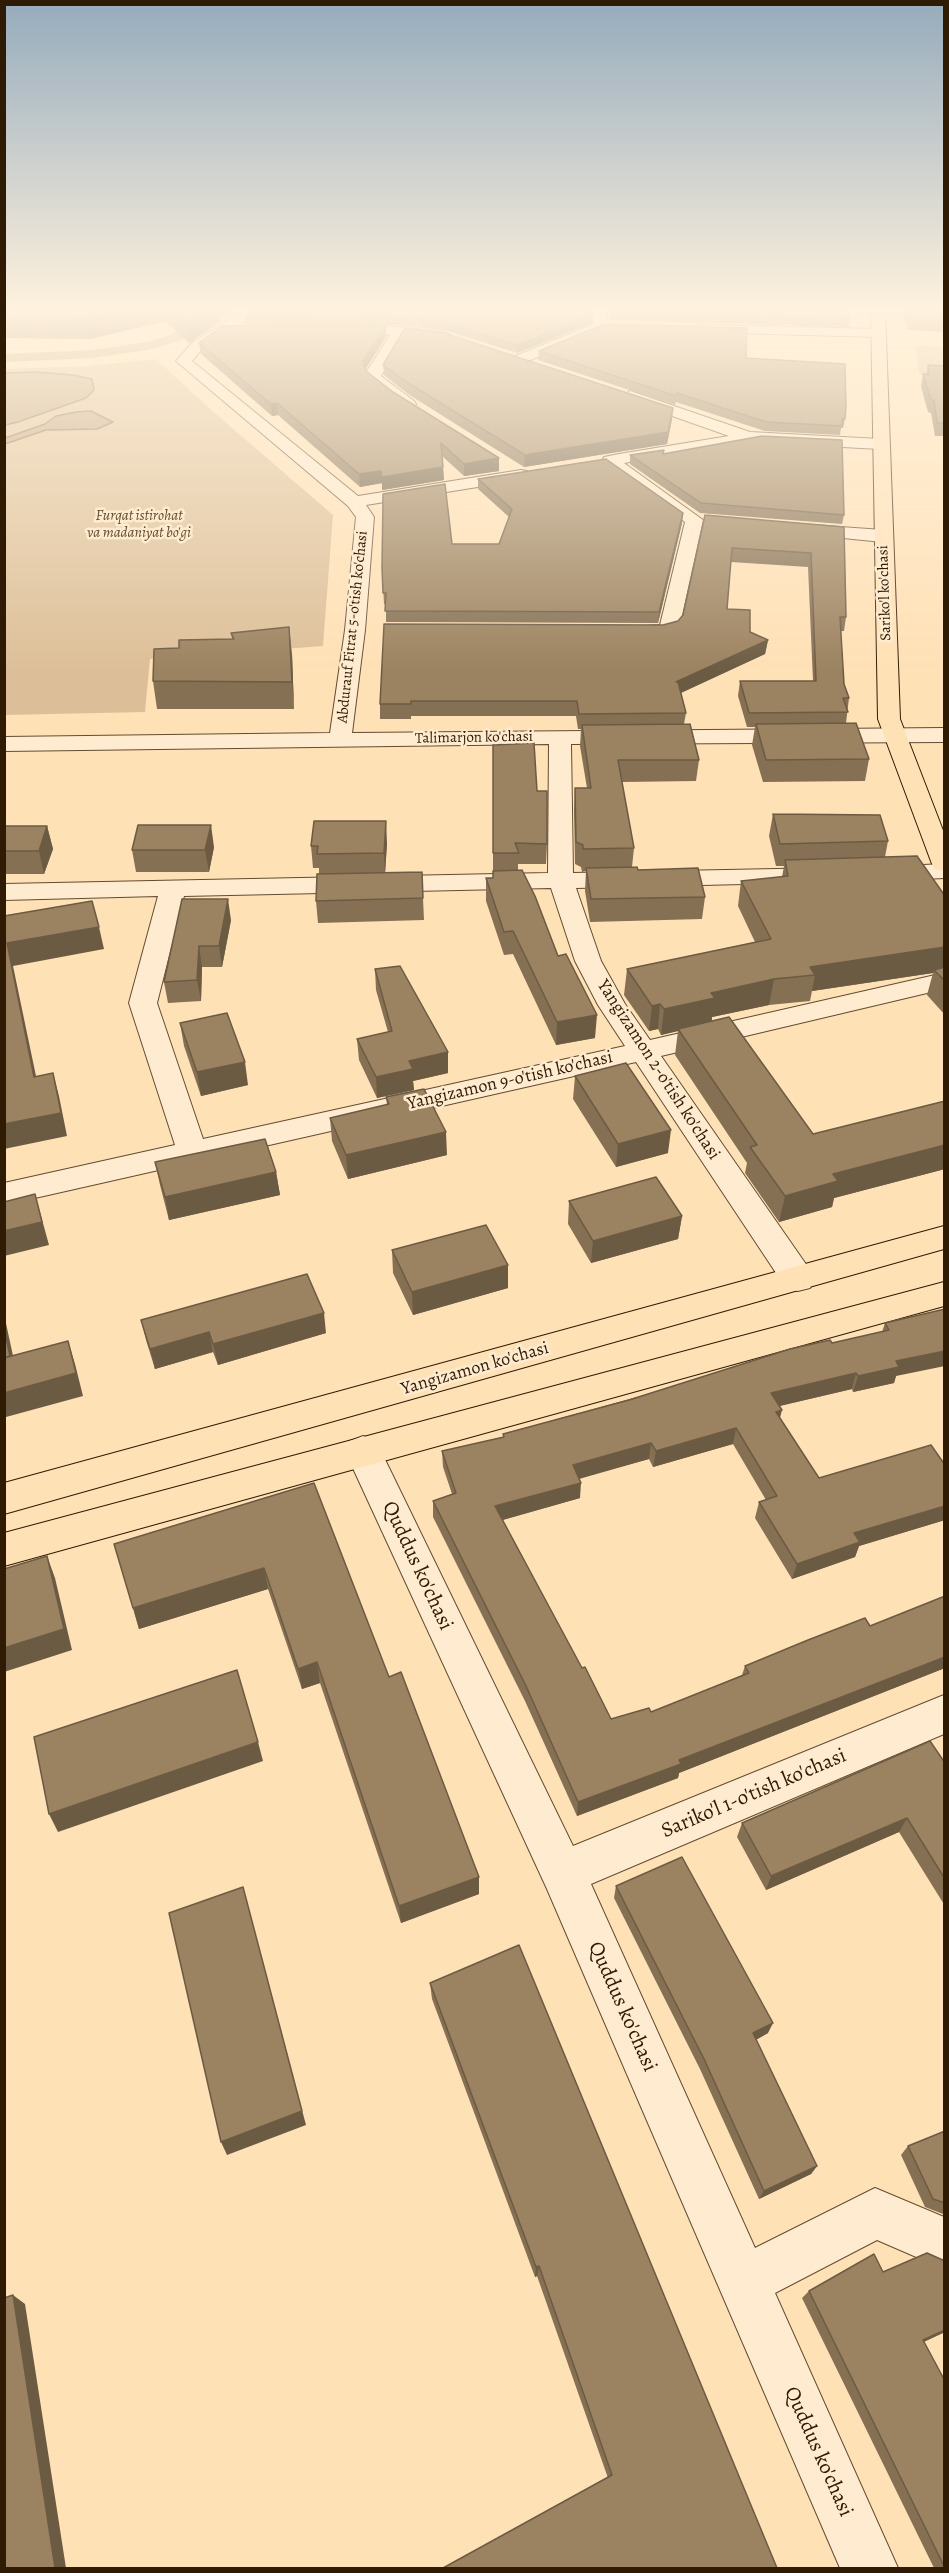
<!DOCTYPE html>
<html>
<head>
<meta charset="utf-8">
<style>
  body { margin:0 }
  #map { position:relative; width:949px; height:2573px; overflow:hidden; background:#ffe1b6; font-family:Alegreya,serif }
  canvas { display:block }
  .frame { position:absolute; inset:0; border:6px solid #2f1b03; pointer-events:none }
</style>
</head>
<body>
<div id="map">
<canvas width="949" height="2573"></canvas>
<div class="frame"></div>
</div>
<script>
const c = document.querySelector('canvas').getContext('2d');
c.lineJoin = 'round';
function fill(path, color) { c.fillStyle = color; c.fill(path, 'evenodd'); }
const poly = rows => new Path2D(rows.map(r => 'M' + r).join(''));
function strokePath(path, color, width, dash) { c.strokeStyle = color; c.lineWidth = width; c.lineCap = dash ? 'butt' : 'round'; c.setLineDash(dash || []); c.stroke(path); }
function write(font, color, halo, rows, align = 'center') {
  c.font = font + ' Alegreya,serif'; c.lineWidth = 5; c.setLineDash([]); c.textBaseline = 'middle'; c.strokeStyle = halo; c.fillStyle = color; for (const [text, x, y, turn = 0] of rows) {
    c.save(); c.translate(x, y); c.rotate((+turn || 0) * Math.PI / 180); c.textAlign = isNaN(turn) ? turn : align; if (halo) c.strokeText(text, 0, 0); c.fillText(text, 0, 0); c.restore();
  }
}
const green = poly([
  [916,345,944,347,944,376,919,374],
  [156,359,209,408,333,515,323,646,150,659,145,712,5,715,4,369,88,366]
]);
const water = poly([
  [36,372,73,375,92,379,94,390,86,398,18,422,5,425,5,373,36,372],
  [91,411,113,422,97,429,46,430,5,444,5,438,45,424,56,416,76,412,91,411]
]);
const canal = poly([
  [213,311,233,311,180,341,147,350,93,358,4,362,4,354,93,350,146,342,170,335,197,318,213,311]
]);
const minor = poly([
  [243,311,260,311,203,348,192,361,358,496,521,470,527,471,530,475,527,479,521,480,366,505,374,517,365,630,352,733,944,728,944,742,571,744,573,873,828,868,837,870,840,875,837,880,828,882,576,888,601,961,625,1004,650,1040,944,973,944,989,661,1056,810,1270,814,1279,810,1288,798,1291,786,1288,636,1062,4,1205,4,1183,175,1145,129,1003,158,896,4,900,4,884,548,873,549,744,4,751,4,737,330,733,345,630,356,517,348,506,176,361,193,342,243,311],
  [551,888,575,961,598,1005,625,1046,203,1139,157,1003,184,896,551,888],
  [592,311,606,311,608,326,606,329,523,363,513,363,511,360,513,357,594,324,592,311],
  [340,325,400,327,447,333,454,337,447,341,404,336,381,376,414,401,416,404,414,407,408,409,402,407,365,378,365,374,390,335,335,332,333,329,340,325],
  [701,325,878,329,885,333,878,337,696,332,694,329,696,326,701,325],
  [630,391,750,432,880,439,888,444,880,449,750,442,624,463,703,520,679,629,676,633,662,637,630,637,623,635,620,631,623,627,660,625,685,522,602,461,604,457,619,454,729,436,624,399,622,396,630,391],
  [798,524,883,530,889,532,892,536,889,540,883,542,792,533,789,529,792,525,798,524],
  [944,864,944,878,882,881,873,879,870,874,873,869,882,867,944,864],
  [363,1436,376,1441,573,1846,944,1695,944,1734,591,1884,755,2248,875,2188,944,2217,944,2269,877,2240,775,2293,898,2568,840,2568,547,1889,345,1451,350,1441,363,1436]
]);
const major = poly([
  [871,311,885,311,900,719,944,833,944,871,935,869,932,864,878,719,871,311],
  [944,1226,944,1249,4,1514,4,1483,944,1226],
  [944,1282,944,1306,4,1566,4,1533,944,1282]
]);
const wall = poly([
  [4,311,225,311,218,323,189,343,165,321,90,339,4,338],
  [257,311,592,323,517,353,448,331,400,325,321,324,386,337,365,369,366,371,393,392,499,458,499,471,464,476,442,456,444,480,382,490,382,483,360,487,278,415,272,416,201,354,199,343,316,324,246,324,245,317],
  [608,311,849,311,850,320,849,327,610,320],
  [902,311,945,311,945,332,908,330],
  [539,351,746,358,845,419,843,428,841,428,840,435,765,431,676,402,675,405,538,360],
  [383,365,672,419,667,444,524,467,408,394,384,375],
  [928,365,945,366,945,436,935,436,931,413,928,412,921,387,923,374,926,375],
  [664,450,664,454,844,515,842,524,700,513,630,464,630,455],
  [478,479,682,523,658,623,386,622,386,604,384,604,382,568,452,544,499,544,509,517,478,489],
  [705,515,844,527,846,617,844,631,841,631,844,684,849,698,846,723,869,759,865,781,763,782,752,745,755,727,747,727,738,696,740,681,813,681,808,567,731,562,727,609,750,632,768,640,765,654,681,693,686,713,684,724,699,760,696,781,622,782,634,848,632,867,705,897,702,919,590,922,585,891,586,871,582,872,581,867,575,864,574,810,575,788,587,788,580,746,581,729,578,729,576,716,411,716,411,719,380,719,380,704,678,621,683,615],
  [231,633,292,654,294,709,157,709,153,681,179,648,232,639],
  [493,745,537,791,547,844,546,864,518,864,518,870,595,1038,556,1045,513,954,504,955,486,901,486,878,493,878],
  [773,814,888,841,885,857,945,896,945,1015,927,995,933,973,812,991,810,1001,769,1005,712,1017,712,1021,813,1134,945,1101,945,1169,834,1198,832,1207,779,1222,745,1173,747,1163,675,1055,678,1031,661,1035,658,1029,649,1031,624,995,627,969,755,942,738,906,741,881,782,877,784,866,776,866,769,836],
  [4,826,47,826,53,849,44,874,4,874],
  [387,843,385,872,423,898,424,920,318,923,316,901,319,873,319,868,313,868,311,846],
  [214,847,209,872,136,872,132,850],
  [182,899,231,920,222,967,202,967,201,1001,168,1003,164,982],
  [375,969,448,1073,413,1081,414,1090,377,1098,359,1060,357,1039,388,1032,376,990],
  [180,1023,248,1085,201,1096,184,1046],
  [575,1076,668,1153,616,1167,573,1099],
  [386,1097,447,1155,348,1179,332,1141,330,1118,387,1105],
  [155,1162,276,1172,280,1195,169,1220,160,1185],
  [569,1201,682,1216,678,1239,591,1263,568,1224],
  [392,1250,508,1288,413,1315,393,1273],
  [945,1309,896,1376,894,1383,853,1392,852,1389,779,1406,780,1418,819,1478,945,1465,945,1520,859,1546,855,1557,792,1579,755,1518,759,1502,766,1500,733,1444,653,1467,649,1459,579,1478,580,1498,503,1520,582,1668,611,1719,651,1712,742,1675,745,1666,870,1626,945,1596,945,1668,679,1773,678,1778,577,1816,525,1701,433,1517,433,1501,452,1494,443,1467,442,1451,503,1437,503,1434,832,1343,882,1332,885,1323],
  [141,1320,326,1333,218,1365,213,1352,155,1369,146,1340],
  [314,1483,389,1677,479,1894,401,1923,320,1683,302,1689,268,1589,139,1629,133,1608],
  [945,1763,945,1906,899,1832,766,1890,737,1837,742,1823],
  [616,1886,768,2033,756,2040,817,2166,811,2174,759,2199,700,2069,614,1898],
  [430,1983,777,2568,608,2478,537,2276,535,2277,432,1999],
  [945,2131,945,2214,943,2214,925,2207,901,2155,908,2146],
  [945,2261,945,2332,924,2342,945,2568,934,2568,802,2298,809,2291,883,2272]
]);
const shadedWall = poly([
  [124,311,164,311,165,321,90,339,86,320],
  [205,311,225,311,218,323,189,343,186,324],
  [592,316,592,323,517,353,517,345],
  [386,326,386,337,363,373,363,361],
  [277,403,278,415,272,416,271,404],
  [673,408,672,419,667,444,524,467,525,455],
  [499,458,499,471,464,476,464,464],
  [443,467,444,480,382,490,382,477],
  [381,471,382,483,360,487,359,474],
  [683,513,682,523,658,623,659,612],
  [289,627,292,654,294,709,292,682],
  [768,640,765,654,674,696,676,682],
  [386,821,387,843,385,875,384,853],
  [211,825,214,847,209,872,205,850],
  [47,826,53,849,44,874,39,851],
  [228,899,231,920,222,967,219,946],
  [99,927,104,949,13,966,41,1100,34,1077,7,943],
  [199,946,202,967,201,1001,197,980],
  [945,947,945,971,934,970,933,973,812,991,815,975,810,967],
  [774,979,769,1005,712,1017,711,1024,678,1029,678,1031,661,1035,664,1009,711,993],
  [660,1004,658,1029,649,1031,652,1006],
  [597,1015,595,1038,556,1045,557,1022],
  [448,1052,448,1073,413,1081,414,1090,377,1098,376,1077,409,1061],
  [245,1062,248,1085,201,1096,197,1072],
  [53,1073,59,1096,67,1136,4,1149,4,1124],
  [671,1130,668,1153,616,1167,618,1144],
  [446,1132,447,1155,348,1179,346,1155],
  [945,1145,945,1169,834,1198,832,1207,779,1222,785,1196,833,1174],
  [276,1172,280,1195,169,1220,165,1197],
  [35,1194,49,1245,4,1256,4,1231],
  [682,1216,678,1239,591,1263,593,1241],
  [508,1265,508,1288,413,1315,412,1292],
  [324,1313,326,1333,218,1365,213,1344],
  [4,1314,18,1379,4,1382],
  [209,1332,213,1352,155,1369,150,1349],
  [68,1341,75,1364,83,1396,6,1417,4,1412,4,1393],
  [945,1351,945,1366,896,1376,894,1383,853,1392,858,1376,896,1361],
  [856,1373,852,1389,767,1409,771,1393],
  [782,1410,778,1426,776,1412],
  [736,1428,733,1444,653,1467,656,1451],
  [651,1443,649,1459,572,1481,573,1465],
  [581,1483,580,1498,495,1522,495,1506],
  [945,1506,945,1520,859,1546,855,1557,792,1579,797,1564,854,1533],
  [47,1556,55,1578,72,1650,4,1672,4,1648],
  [264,1568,268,1589,139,1629,133,1608],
  [945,1657,945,1668,679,1773,678,1778,577,1816,578,1802,679,1760],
  [317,1662,320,1683,302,1689,298,1669],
  [258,1742,263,1761,58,1832,49,1814],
  [907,1818,899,1832,766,1890,771,1876],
  [479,1877,479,1894,401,1923,399,1906],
  [243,1887,306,2125,227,2155,221,2142],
  [773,2023,768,2033,748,2044,753,2033],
  [817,2166,811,2174,759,2199,764,2191],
  [539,2266,537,2276,535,2277,536,2267],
  [13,2295,25,2304,66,2568,55,2568],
  [945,2330,945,2332,914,2346,923,2340]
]);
const building = poly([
  [4,311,124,311,86,320,4,319,4,311],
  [172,311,205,311,186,324,172,311],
  [257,311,591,311,592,316,517,345,448,324,400,318,245,317,257,311],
  [610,311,849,311,850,320,610,313,610,311],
  [908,311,945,311,945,320,910,319,908,311],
  [318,324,386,326,363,361,366,371,393,392,499,458,464,464,441,443,443,467,382,477,381,471,359,474,277,403,271,404,199,343,222,326,318,324],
  [604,324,747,328,746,358,845,364,846,406,845,419,842,419,842,426,766,422,677,393,676,396,539,351,604,324],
  [405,328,444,333,673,408,668,432,525,455,408,383,383,365,405,328],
  [928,365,945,366,945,423,937,423,934,400,931,400,923,374,929,375,928,365],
  [762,436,842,440,844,515,701,503,630,455,664,450,663,454,762,436],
  [606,459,683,513,659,612,385,611,386,593,383,593,382,568,383,494,445,484,452,544,499,544,512,509,478,479,606,459],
  [705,515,844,527,846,617,840,617,844,684,849,698,843,698,848,712,749,713,740,681,816,681,811,553,732,548,727,609,750,610,750,632,768,640,676,682,678,682,686,713,579,714,577,701,411,701,411,704,380,704,384,624,663,625,678,621,683,615,705,515],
  [289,627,292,682,153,681,154,649,179,648,179,640,234,639,231,633,289,627],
  [856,723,869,759,766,760,756,724,856,723],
  [690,724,699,760,618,760,634,848,583,849,583,845,576,842,575,788,591,788,582,725,690,724],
  [534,743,537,791,547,791,547,844,515,843,519,853,493,853,493,745,534,743],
  [773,814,880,815,888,841,780,844,773,814],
  [314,821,386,821,384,853,317,854,318,846,311,846,314,821],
  [138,825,211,825,205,850,132,850,138,825],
  [4,826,47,826,39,851,4,851,4,826],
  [917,856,945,896,945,947,810,967,815,975,774,979,711,993,715,998,664,1009,660,1004,652,1006,627,969,771,939,741,881,788,876,785,860,917,856],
  [637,867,638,870,698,868,705,897,591,899,586,868,637,867],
  [522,870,535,896,558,956,566,954,597,1015,557,1022,513,931,504,932,486,878,493,878,493,871,522,870],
  [422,872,423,898,316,901,317,874,422,872],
  [182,899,228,899,219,946,199,946,197,980,164,982,182,899],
  [92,901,99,927,7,943,34,1077,53,1073,61,1113,4,1124,4,916,92,901],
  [400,966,448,1052,409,1061,413,1069,376,1077,357,1039,392,1031,375,969,400,966],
  [945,967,945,981,934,970,945,967],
  [227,1013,245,1062,197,1072,180,1023,227,1013],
  [729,1017,813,1134,945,1101,945,1145,833,1174,838,1181,785,1196,750,1147,757,1145,678,1029,729,1017],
  [626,1063,671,1130,618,1144,575,1076,626,1063],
  [424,1089,446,1132,346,1155,330,1118,389,1104,386,1097,424,1089],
  [265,1139,276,1172,165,1197,155,1162,265,1139],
  [656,1177,682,1216,593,1241,569,1201,656,1177],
  [35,1194,42,1222,4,1231,4,1202,35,1194],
  [486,1225,508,1265,412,1292,392,1250,486,1225],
  [307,1274,324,1313,213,1344,209,1332,150,1349,141,1320,307,1274],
  [945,1309,945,1351,896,1361,899,1367,858,1376,856,1373,771,1393,782,1410,776,1412,819,1478,931,1445,945,1465,945,1506,854,1533,860,1542,797,1564,759,1502,777,1496,736,1428,656,1451,651,1443,573,1465,581,1483,495,1506,582,1668,585,1667,611,1719,649,1708,651,1712,749,1673,745,1666,808,1640,865,1618,870,1626,945,1596,945,1657,679,1760,681,1764,578,1802,526,1686,433,1501,456,1493,442,1451,504,1437,503,1434,629,1400,790,1349,830,1340,832,1343,889,1330,885,1323,945,1309],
  [4,1328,10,1356,4,1358,4,1328],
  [68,1341,76,1373,4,1393,4,1358,68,1341],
  [314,1483,389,1677,401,1672,479,1877,399,1906,317,1662,298,1669,264,1568,133,1608,114,1544,314,1483],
  [47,1556,64,1629,4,1648,4,1569,47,1556],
  [237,1670,258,1742,49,1814,34,1737,237,1670],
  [930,1741,945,1763,945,1879,907,1818,771,1876,742,1823,930,1741],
  [682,1857,773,2023,753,2033,817,2166,764,2191,704,2059,616,1886,682,1857],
  [243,1887,302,2111,221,2142,169,1913,243,1887],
  [519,1945,777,2568,443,2568,612,2475,539,2266,536,2267,430,1983,519,1945],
  [945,2131,945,2203,933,2199,908,2146,945,2131],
  [927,2253,945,2261,945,2330,923,2340,945,2381,945,2568,809,2291,874,2254,883,2272,927,2253],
  [13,2295,55,2568,4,2568,4,2298,13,2295]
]);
const farParknames = [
  ["Furqat istirohat",139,516],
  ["va madaniyat bo'gi",139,533]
];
const farStreetnames = [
  ["Sariko'l ko'chasi",885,593,-92],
  ["Abdurauf Fitrat 5-o'tish ko'chasi",353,627,-84],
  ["Talimarjon ko'chasi",474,738,-1]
];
const streetNames = [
  ["Yangizamon 2-o'tish ko'chasi",658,1070,57],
  ["Yangizamon 9-o'tish ko'chasi",510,1081,-13],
  ["Yangizamon ko'chasi",475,1369,-16]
];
const nearStreetnames = [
  ["Quddus ko'chasi",417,1566,65],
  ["Sariko'l 1-o'tish ko'chasi",754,1794,-23],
  ["Quddus ko'chasi",622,2007,66],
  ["Quddus ko'chasi",818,2452,66]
];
fill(green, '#dcbf98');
fill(water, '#b89e79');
strokePath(water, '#816a4a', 1.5);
fill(canal, '#b89e79');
strokePath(minor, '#634c30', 2);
strokePath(major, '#2f1b03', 2);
fill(minor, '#ffecd0');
fill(major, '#ffe1b6');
fill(wall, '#857053');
fill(shadedWall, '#6c5b43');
fill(building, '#9b8260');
strokePath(building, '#6c5b43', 1.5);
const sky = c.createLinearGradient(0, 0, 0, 672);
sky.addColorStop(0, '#95abbc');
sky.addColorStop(0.46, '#fff2de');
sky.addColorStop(1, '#fff2de00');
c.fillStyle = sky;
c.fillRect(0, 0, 949, 672);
write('italic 15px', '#634c30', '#ffecd0', farParknames);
write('15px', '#2f1b03', '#ffecd0', farStreetnames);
write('18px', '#2f1b03', '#ffecd0', streetNames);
write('21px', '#2f1b03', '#ffecd0', nearStreetnames);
</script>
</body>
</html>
